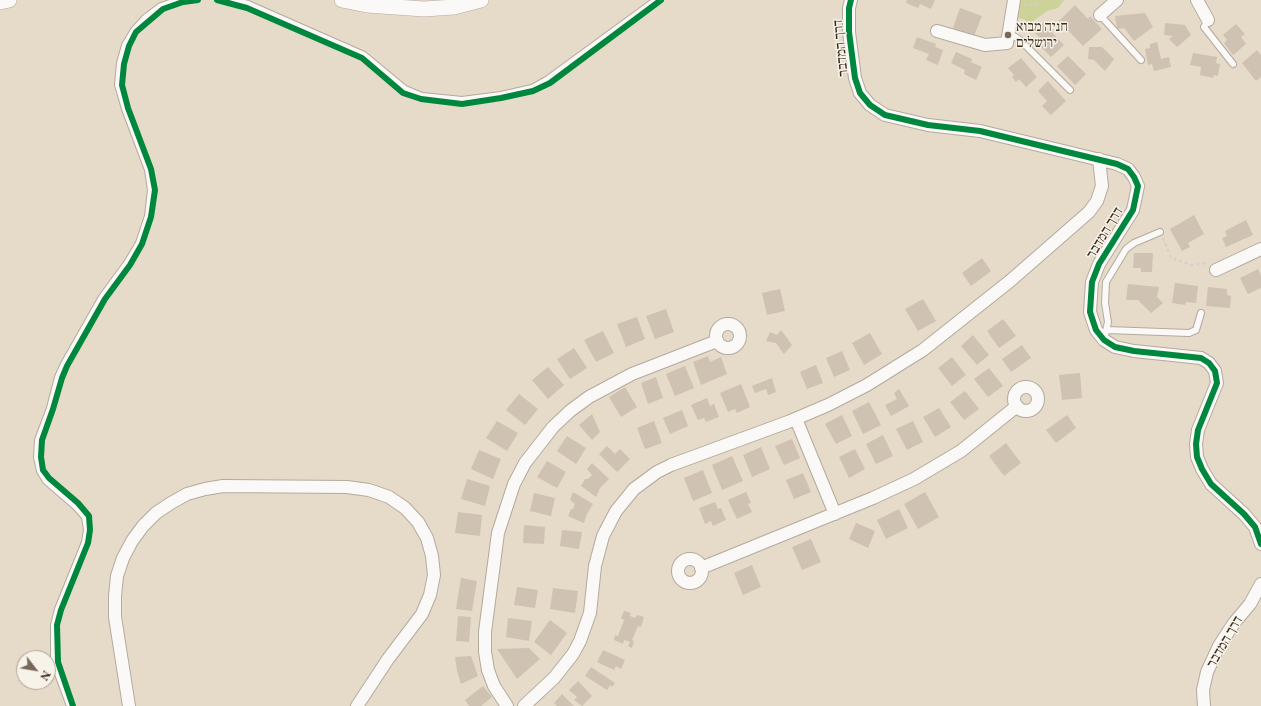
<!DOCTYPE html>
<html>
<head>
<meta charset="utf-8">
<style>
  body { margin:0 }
  #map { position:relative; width:1261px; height:706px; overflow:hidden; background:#e6dac9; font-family:"EB Garamond",serif }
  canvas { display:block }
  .north { position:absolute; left:16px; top:650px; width:40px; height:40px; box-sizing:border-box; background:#f7f3e8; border:1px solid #aca397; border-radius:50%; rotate:121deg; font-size:11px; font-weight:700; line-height:16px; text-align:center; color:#3b2a1e }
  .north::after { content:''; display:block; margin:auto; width:14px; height:18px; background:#77685a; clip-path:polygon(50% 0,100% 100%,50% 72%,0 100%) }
</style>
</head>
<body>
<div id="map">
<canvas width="1261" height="706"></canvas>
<div class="north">N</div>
</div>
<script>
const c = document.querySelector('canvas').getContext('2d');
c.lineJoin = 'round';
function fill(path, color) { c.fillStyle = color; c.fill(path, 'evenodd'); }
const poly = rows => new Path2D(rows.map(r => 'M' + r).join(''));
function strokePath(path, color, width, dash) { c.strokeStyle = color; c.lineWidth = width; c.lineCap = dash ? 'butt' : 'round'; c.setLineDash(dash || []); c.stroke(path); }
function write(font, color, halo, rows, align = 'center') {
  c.font = font + ' "EB Garamond","Frank Ruhl Libre",serif'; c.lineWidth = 3; c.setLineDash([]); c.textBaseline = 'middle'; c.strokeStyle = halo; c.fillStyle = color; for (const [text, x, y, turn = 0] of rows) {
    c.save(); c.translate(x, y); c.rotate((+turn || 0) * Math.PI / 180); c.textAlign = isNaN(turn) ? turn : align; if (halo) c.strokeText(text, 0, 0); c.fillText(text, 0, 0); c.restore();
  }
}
const green = poly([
  [1019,0,1064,0,1058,8,1047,11,1029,24,1024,19,1016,18]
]);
const building = poly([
  [907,0,935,0,931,9,920,4,918,8,906,3],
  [1075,5,1088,19,1090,16,1102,29,1083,46,1059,21],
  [960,8,982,16,974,36,953,28],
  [1145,13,1153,27,1134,41,1124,28,1117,29,1115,16],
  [1043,23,1064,45,1051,57,1041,47,1045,43,1034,32],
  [1165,23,1185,25,1191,35,1177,47,1169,39,1173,36,1164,35],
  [1236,24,1245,34,1241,37,1246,44,1233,55,1224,43,1227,40,1223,35],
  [917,37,936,44,935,47,943,50,938,65,926,60,929,54,913,48],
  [1157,42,1161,59,1169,57,1171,67,1154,71,1152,64,1148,65,1145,49,1150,48,1150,44],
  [1089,47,1102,47,1114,59,1105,71,1094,60,1088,59],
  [1257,50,1261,55,1261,77,1256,81,1242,63],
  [956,52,972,59,971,62,982,67,976,80,964,74,965,70,951,63],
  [1193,53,1217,57,1216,63,1220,64,1218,76,1214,75,1213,78,1200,75,1201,67,1190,65],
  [1068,56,1086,74,1075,85,1057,66],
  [1021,58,1037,77,1026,87,1019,79,1016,82,1012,77,1014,75,1008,68],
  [1048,81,1066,101,1051,115,1042,106,1047,101,1038,91],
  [1194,215,1204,234,1188,243,1190,247,1182,251,1170,229],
  [1246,220,1253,235,1226,247,1222,238,1227,236,1225,231],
  [1134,253,1153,253,1152,272,1141,272,1141,268,1133,268],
  [982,258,991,271,971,286,962,273],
  [1258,269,1261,276,1261,288,1248,294,1240,278],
  [1175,283,1198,286,1196,303,1186,302,1185,305,1172,303],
  [1128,284,1159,287,1157,297,1163,303,1151,313,1138,300,1126,300],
  [1208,287,1227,289,1227,295,1231,296,1230,308,1206,306],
  [780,289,785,311,767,315,762,293],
  [923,299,936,321,918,331,905,309],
  [666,309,674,332,655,339,646,316],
  [637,317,645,339,626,347,617,324],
  [1003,319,1016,336,999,348,987,331],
  [781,330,792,345,784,354,776,343,766,341,770,332,777,335],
  [603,331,614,353,596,362,584,340],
  [870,333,882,354,864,365,852,343],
  [973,335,989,355,977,365,961,346],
  [1022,345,1031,358,1011,372,1002,359],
  [574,348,587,368,570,379,557,359],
  [842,351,850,370,834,377,826,358],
  [708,356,710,362,721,357,727,374,701,385,693,362],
  [952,357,966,375,952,386,938,368],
  [816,365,823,383,807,389,800,372],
  [685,366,694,388,675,396,666,374],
  [548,367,564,385,548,399,532,380],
  [989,368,1003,386,988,397,974,379],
  [1080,373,1082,398,1062,400,1059,375],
  [656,377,663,398,648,404,641,383],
  [772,378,776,392,768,395,766,389,755,393,752,386],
  [741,384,750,407,737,413,735,409,728,412,720,393],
  [625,387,637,407,621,417,609,397],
  [899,389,909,406,891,416,885,405,897,399,894,393],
  [965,391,979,409,964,420,950,402],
  [519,394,538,409,525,425,506,410],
  [707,398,710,406,714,404,719,417,706,422,704,418,698,420,691,405],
  [869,402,881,425,863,434,852,411],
  [939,408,951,427,935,437,923,417],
  [682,410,688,426,670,434,663,418],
  [592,414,600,432,592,440,579,425],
  [842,415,852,436,836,444,825,424],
  [1067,415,1076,428,1056,443,1046,430],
  [497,421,518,433,507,451,486,438],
  [654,421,662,443,645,449,637,428],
  [913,421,923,442,907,450,896,429],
  [883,435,893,456,876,464,866,444],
  [567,436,586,448,576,464,557,451],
  [792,439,800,458,784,465,775,446],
  [1006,443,1021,463,1004,476,989,456],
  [607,446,615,454,620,449,630,459,617,472,599,454],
  [761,447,770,469,752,477,743,455],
  [855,449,865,469,849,478,839,457],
  [479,450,501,459,493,479,471,469],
  [732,456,743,481,722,490,712,465],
  [547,461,566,472,557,488,537,477],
  [592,463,609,479,600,488,596,497,581,486,585,479,588,479,592,475,587,469],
  [703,470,712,493,693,501,684,478],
  [803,473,811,492,794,499,786,480],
  [467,479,490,486,485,506,461,499],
  [573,492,593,504,587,514,584,523,568,516,571,509,573,509,575,504,570,500],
  [746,492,751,503,748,504,752,512,737,519,728,500],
  [925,492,939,517,918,529,904,504],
  [534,493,555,498,551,516,530,511],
  [715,502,718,509,721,508,726,520,713,526,711,521,705,524,699,508],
  [899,509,908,528,886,539,877,520],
  [458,512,482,515,480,536,455,533],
  [856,523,875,531,868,548,849,539],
  [524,525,545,527,544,544,523,543],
  [562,530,582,532,579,549,560,546],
  [811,539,821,562,802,570,792,547],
  [752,565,761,587,743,595,734,573],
  [461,578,477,581,472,611,456,609],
  [517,587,538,590,535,608,514,605],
  [553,588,578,591,575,613,550,609],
  [624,611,631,613,630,616,635,618,637,615,644,617,641,627,638,626,632,640,634,641,632,648,628,646,630,642,624,640,623,644,614,640,615,635,618,636,624,620,621,618],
  [458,616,471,617,469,642,456,641],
  [508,618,532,621,529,641,506,637],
  [550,620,567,633,551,655,534,642],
  [529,648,540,659,517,679,497,649],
  [603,650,625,660,621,669,616,666,614,670,597,662],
  [471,656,478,676,461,684,457,671,455,657],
  [591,667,615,683,612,687,610,685,607,690,585,676],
  [578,681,592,696,582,706,574,700,577,697,569,690],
  [483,686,492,697,481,706,469,706,465,700],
  [562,694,574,706,557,706,554,703]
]);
const path = poly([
  [1025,6,1026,4,1036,5,1039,0],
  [1163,238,1171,258,1192,265,1208,263]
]);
const service = poly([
  [234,0,248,4,364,55,405,89,422,96,462,100,501,95,532,88,548,79,656,0],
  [1100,15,1141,60],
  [1208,20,1204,27,1233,64],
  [1009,33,1020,40,1070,90],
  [1107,330,1189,333,1196,330,1201,313],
  [1104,340,1108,322,1105,303,1106,282,1126,249,1134,243,1160,232],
  [70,706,54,663,54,625,58,609,85,542,87,530,85,517,75,506,46,481,40,471,37,457,38,440,50,408,58,377,64,364,102,297,127,263,139,243,148,216,151,190,148,170,125,109,118,85,120,63,125,45,134,30,145,18,161,6,179,0]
]);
const minor = poly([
  [851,0,849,8,849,32,855,78,860,93,870,105,885,115,928,125,980,131,1117,164,1128,169,1134,177,1138,186,1133,210,1099,264,1092,282,1090,312,1096,330,1104,340,1115,347,1134,351,1201,358,1209,363,1215,371,1217,383,1198,430,1196,444,1197,457,1202,469,1211,484,1244,514,1255,527,1261,544],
  [1197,0,1208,20],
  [1100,15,1117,0],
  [937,31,985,45,1007,43,1014,0],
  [1216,270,1261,249],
  '716 336a12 12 0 1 1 24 0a12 12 0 1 1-24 0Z',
  '1014 399a12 12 0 1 1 24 0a12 12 0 1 1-24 0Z',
  [796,419,835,514],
  '678 571a12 12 0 1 1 24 0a12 12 0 1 1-24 0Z',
  [701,568,873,498,914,479,961,451,1017,406],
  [129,706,115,617,115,596,117,576,123,558,132,541,143,526,156,513,171,503,187,494,205,489,223,486,347,487,369,490,389,497,405,508,418,522,427,538,432,556,434,575,430,595,422,614,388,659,357,706],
  [507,706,494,686,488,670,485,652,485,632,498,533,514,484,525,463,553,427,570,411,589,397,632,374,717,341],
  [524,706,554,678,573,654,580,641,590,613,595,566,603,536,616,511,634,489,657,472,671,465,788,422,828,405,867,385,923,350,1010,281,1089,212,1097,201,1102,186,1099,159],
  [1204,706,1203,690,1207,672,1219,646,1234,623,1250,604,1261,584]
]);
const tertiary = poly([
  [342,0,367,5,424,9,454,7,481,0],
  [0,2,9,0]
]);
const cycleway = poly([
  [217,0,247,8,362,58,403,93,421,99,462,104,501,98,533,91,550,83,661,0],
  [851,0,849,8,849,32,855,78,860,93,870,105,885,115,928,125,980,131,1117,164,1128,169,1134,177,1138,186,1133,210,1099,264,1092,282,1090,312,1096,330,1104,340,1115,347,1134,351,1201,358,1209,363,1215,371,1217,383,1198,430,1196,444,1197,457,1202,469,1211,484,1244,514,1255,527,1261,544],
  [73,706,58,662,57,625,61,610,88,543,90,530,89,516,78,503,49,478,43,470,41,457,42,440,53,409,62,378,67,366,105,299,130,265,142,244,151,217,155,190,151,169,128,108,122,85,124,64,129,46,136,32,163,9,183,2,198,0]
]);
const markers = [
  [1008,35,4,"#77685a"]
];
const poiNames = [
  ["חניה מבוא",1016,27],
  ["ירושלים",1016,43]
];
const streetNames = [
  ["דרך המדבר",841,48,-96],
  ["דרך המדבר",1105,233,-59],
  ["דרך המדבר",1225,642,-60]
];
fill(green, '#ccd298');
fill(building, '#cfc2b3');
strokePath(service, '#b3aa9e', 8);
strokePath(minor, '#b3aa9e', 14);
strokePath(tertiary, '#b3aa9e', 16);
strokePath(path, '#d3cfca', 2, [3, 3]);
strokePath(service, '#fbf9f7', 6);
strokePath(minor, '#fbf9f7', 12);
strokePath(tertiary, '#fbf9f7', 15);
strokePath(cycleway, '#00873e', 6);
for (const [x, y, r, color] of markers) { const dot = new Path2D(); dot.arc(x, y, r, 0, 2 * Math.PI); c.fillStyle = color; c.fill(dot); strokePath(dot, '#f7f3e8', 1.5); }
write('14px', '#3b2a1e', '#f7f3e8', poiNames, 'left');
write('14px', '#3b2a1e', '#f7f3e8', streetNames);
</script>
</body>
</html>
